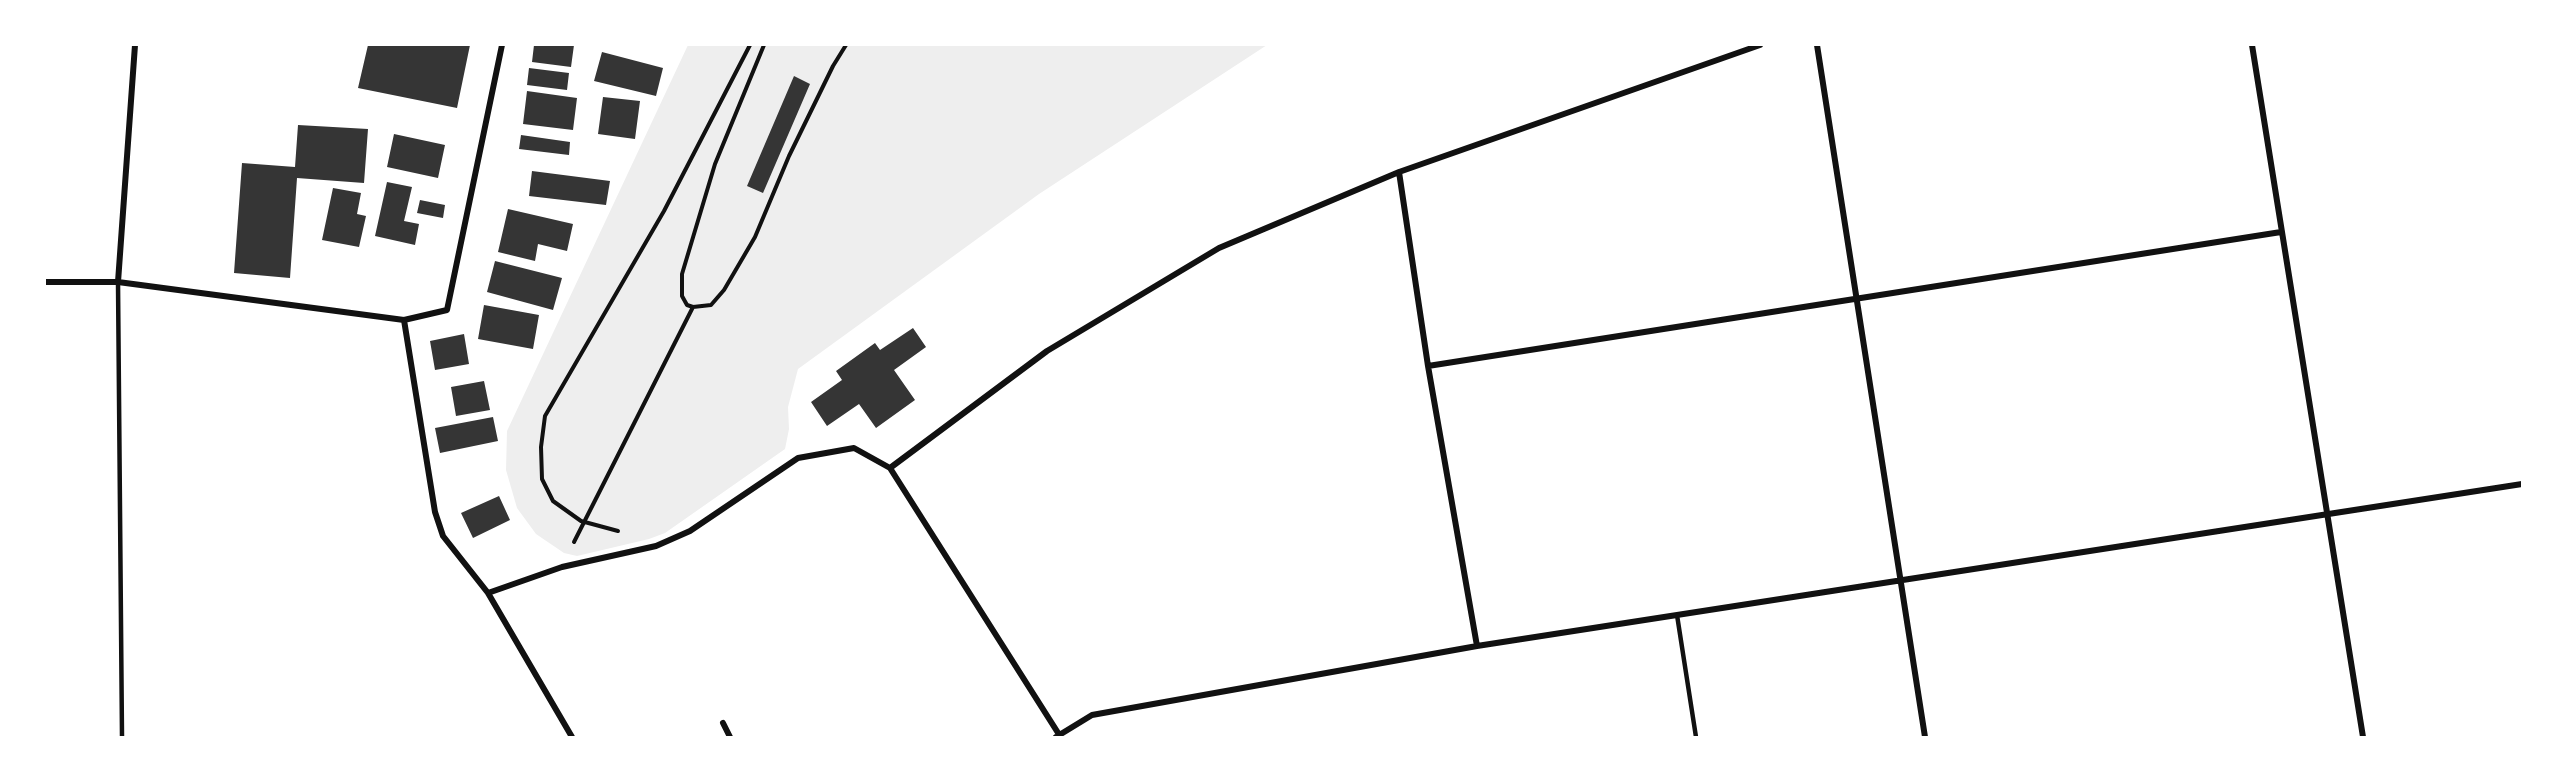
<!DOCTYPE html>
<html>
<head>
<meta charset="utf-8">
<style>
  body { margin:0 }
  #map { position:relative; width:2567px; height:782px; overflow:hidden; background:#fff; font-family:"Golos Text",sans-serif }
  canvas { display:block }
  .frame { position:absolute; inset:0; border:46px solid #fff; pointer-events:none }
</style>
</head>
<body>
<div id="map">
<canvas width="2567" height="782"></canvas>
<div class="frame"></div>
</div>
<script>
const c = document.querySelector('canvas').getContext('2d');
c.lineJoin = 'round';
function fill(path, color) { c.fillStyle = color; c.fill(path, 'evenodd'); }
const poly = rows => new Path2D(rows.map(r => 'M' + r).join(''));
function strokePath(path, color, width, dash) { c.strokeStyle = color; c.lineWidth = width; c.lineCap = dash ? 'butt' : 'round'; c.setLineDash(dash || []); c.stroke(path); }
const green = poly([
  [688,45,1267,45,1039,194,798,369,788,407,789,429,785,449,665,533,649,539,577,556,564,553,536,534,517,508,506,470,507,431]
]);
const building = poly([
  [368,45,470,45,457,108,358,88],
  [534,45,574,45,571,67,532,62],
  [602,52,663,68,656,96,594,81],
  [529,68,569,73,567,90,527,85],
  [794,76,810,84,763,193,747,186],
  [527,91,577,98,573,130,523,124],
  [603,97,640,101,635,139,598,134],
  [298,125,368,129,364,183,297,178,290,278,234,273,242,163,295,167],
  [394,134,445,145,438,178,387,167],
  [521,135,570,142,569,155,519,149],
  [532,171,610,181,606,205,529,196],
  [387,182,412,187,404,221,419,224,415,245,375,236],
  [333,188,361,193,357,214,366,216,359,247,322,240],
  [420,200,445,205,443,218,417,213],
  [508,209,573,224,567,251,538,244,535,261,498,252],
  [495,261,562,278,553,310,487,292],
  [484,305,539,315,533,349,478,339],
  [913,328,926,347,894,370,915,400,876,428,859,404,827,426,811,402,842,380,836,371,875,343,880,350],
  [464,334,469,364,435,370,430,341],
  [484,381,490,410,456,416,451,387],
  [493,417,498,441,440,453,435,428],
  [499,496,510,520,473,538,461,513]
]);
const path = poly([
  [764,45,715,164,682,274,682,296,687,305,693,307,711,305,724,290,755,237,789,156,833,66,846,45],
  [618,531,581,521,553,501,542,479,541,447,545,416,664,211,750,45],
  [574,542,693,307]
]);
const service = poly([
  [118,282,122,737],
  [1677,615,1696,737]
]);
const minor = poly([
  [1817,45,1925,737],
  [2252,45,2363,737],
  [1399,172,1428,366,1477,646],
  [45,282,118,282,404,320,447,310,502,45],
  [118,282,135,45],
  [404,320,435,512,443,536,488,593,572,737],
  [1428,366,2281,232],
  [890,468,1047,351,1219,248,1399,172,1760,45],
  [488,593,562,567,656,546,690,531,798,458,854,448,890,468,1060,736],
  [723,723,730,737],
  [1056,737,1092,715,1477,646,2522,484]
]);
fill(green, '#eee');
fill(building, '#353535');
strokePath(path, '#111', 4);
strokePath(service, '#111', 4.5);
strokePath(minor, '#111', 6);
</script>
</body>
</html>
